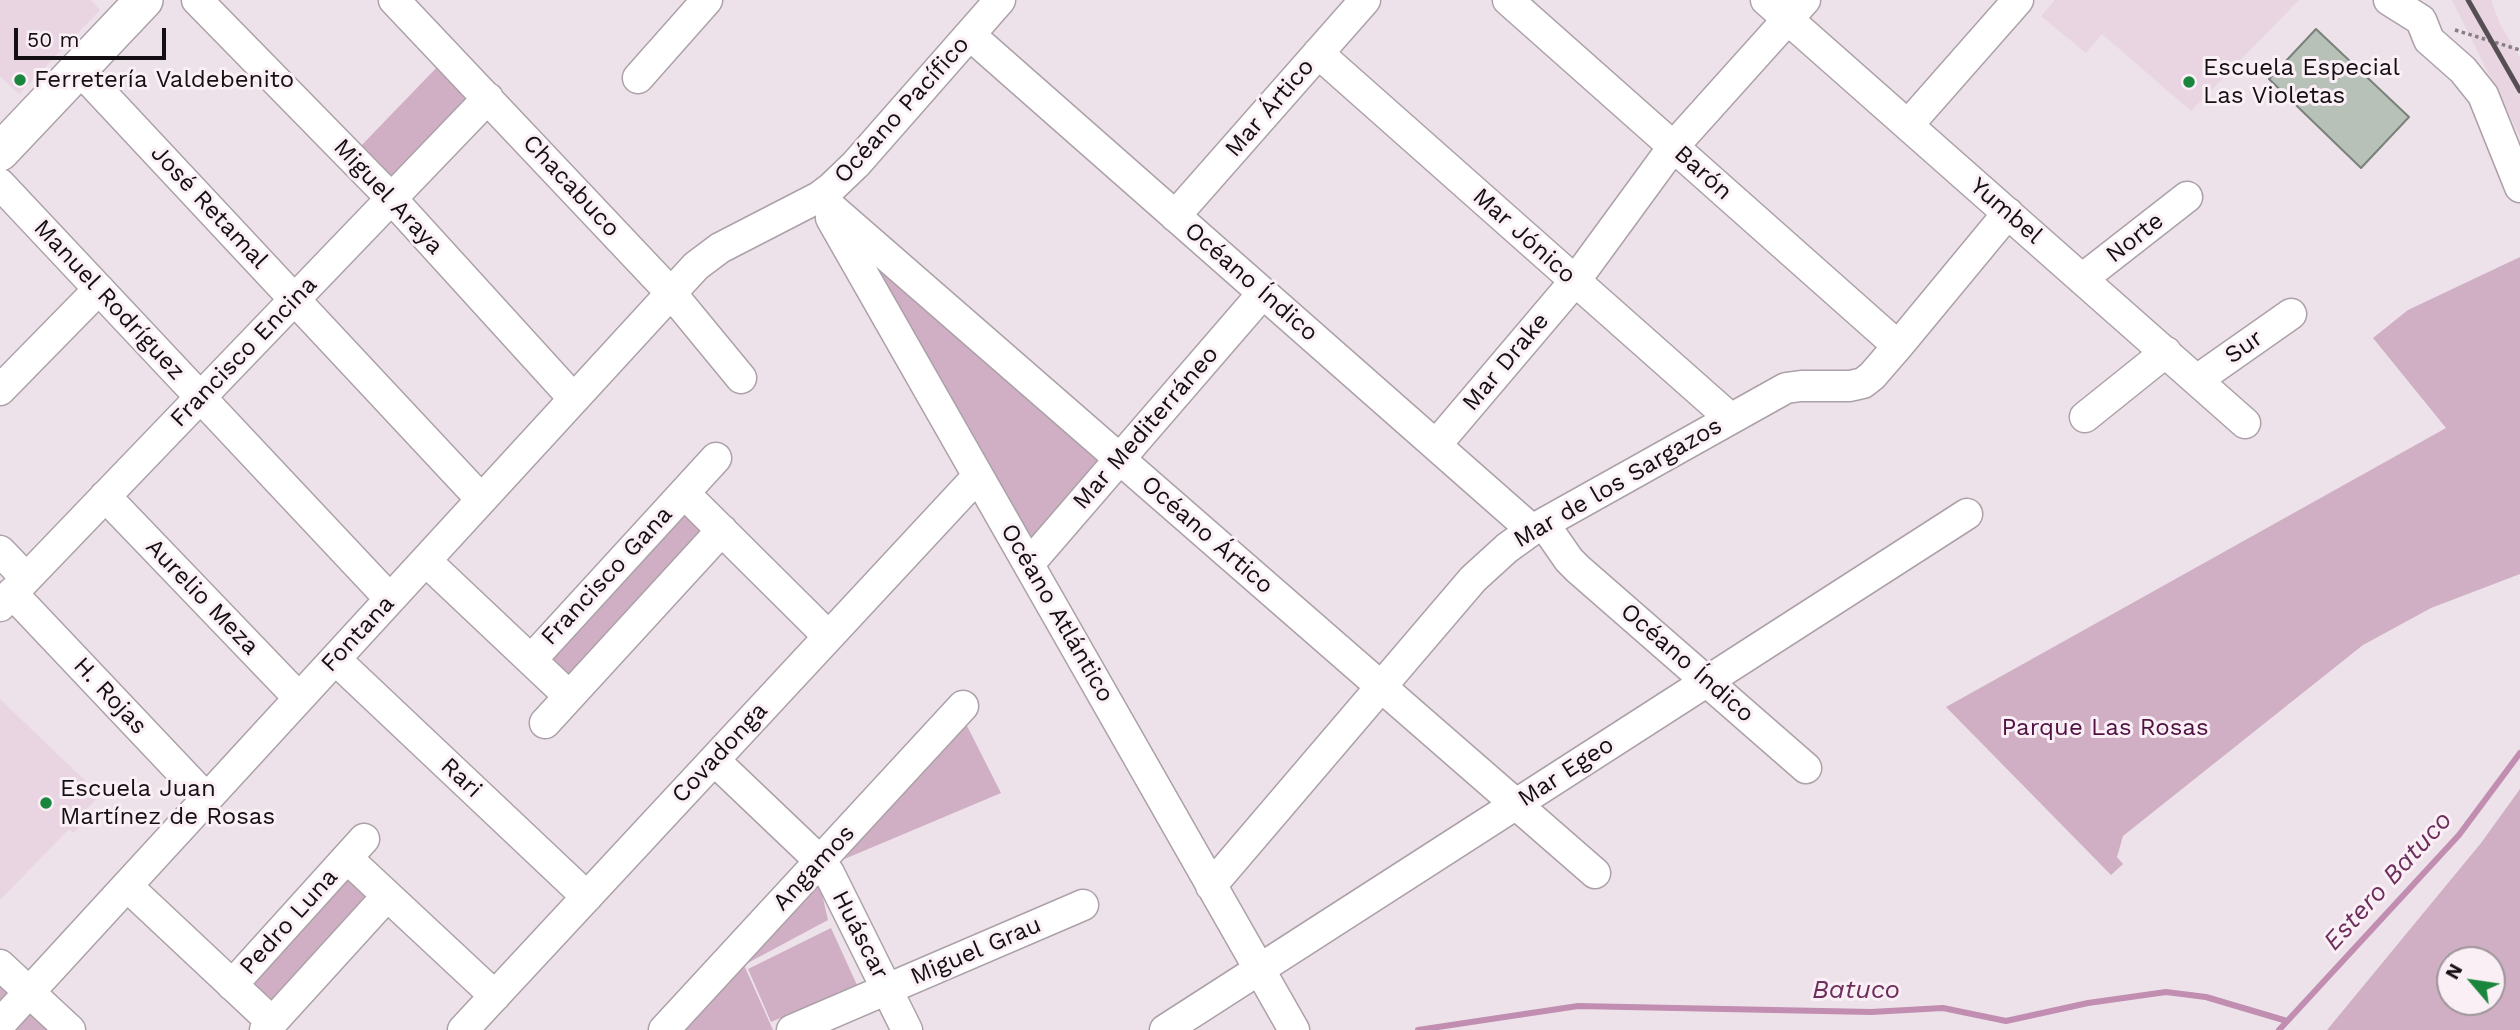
<!DOCTYPE html>
<html>
<head>
<meta charset="utf-8">
<style>
  body { margin:0 }
  #map { position:relative; width:2520px; height:1030px; overflow:hidden; background:#ede2e9; font-family:"Work Sans",sans-serif }
  canvas { display:block }
  .north { position:absolute; left:2436px; top:946px; width:70px; height:70px; box-sizing:border-box; background:#fbeff6; border:2px solid #9e959b; border-radius:50%; rotate:299deg; font-size:19px; font-weight:700; line-height:28px; text-align:center; color:#130f12 }
  .north::after { content:''; display:block; margin:auto; width:24px; height:32px; background:#1a863d; clip-path:polygon(50% 0,100% 100%,50% 72%,0 100%) }
  .scale { position:absolute; left:14px; top:28px; width:152px; height:32px; box-sizing:border-box; border:4px solid #130f12; border-top:0; padding-left:9px; font-size:21px; line-height:24px; white-space:nowrap; color:#130f12; -webkit-text-stroke:5px #fbeff6; paint-order:stroke }
</style>
</head>
<body>
<div id="map">
<canvas width="2520" height="1030"></canvas>
<div class="north">N</div>
<div class="scale">50 m</div>
</div>
<script>
const c = document.querySelector('canvas').getContext('2d');
c.lineJoin = 'round';
function fill(path, color) { c.fillStyle = color; c.fill(path, 'evenodd'); }
const poly = rows => new Path2D(rows.map(r => 'M' + r).join(''));
function strokePath(path, color, width, dash) { c.strokeStyle = color; c.lineWidth = width; c.lineCap = dash ? 'butt' : 'round'; c.setLineDash(dash || []); c.stroke(path); }
function write(font, color, halo, rows, align = 'center') {
  c.font = font + ' "Work Sans",sans-serif'; c.lineWidth = 6; c.setLineDash([]); c.textBaseline = 'middle'; c.strokeStyle = halo; c.fillStyle = color; for (const [text, x, y, turn = 0] of rows) {
    c.save(); c.translate(x, y); c.rotate((+turn || 0) * Math.PI / 180); c.textAlign = isNaN(turn) ? turn : align; if (halo) c.strokeText(text, 0, 0); c.fillText(text, 0, 0); c.restore();
  }
}
const built = poly([
  [0,0,91,0,100,10,19,94,0,76],
  [2055,0,2299,0,2191,111,2102,34,2086,53,2041,16],
  [2452,0,2491,0,2500,24,2520,58,2520,137],
  [0,699,100,795,86,810,91,814,74,833,69,829,0,900]
]);
const green = poly([
  [441,63,475,99,389,185,358,149],
  [839,222,1111,459,1029,549],
  [2520,257,2520,574,2431,608,2363,645,2123,836,2117,857,2123,864,2111,875,1946,707,2446,428,2373,338,2408,310],
  [683,504,710,532,566,686,541,661],
  [963,718,1001,793,835,863],
  [2520,789,2520,1030,2327,1030,2481,843],
  [2450,960,2492,960,2492,1002,2450,1002],
  [348,868,377,897,272,1011,243,983],
  [817,872,828,920,744,965,773,1030,671,1030],
  [831,928,857,985,771,1022,748,969],
  [0,975,58,1030,0,1030]
]);
const stream = poly([
  [1418,1030,1578,1006,1871,1012,1943,1008,2006,1021,2088,1003,2166,992,2206,997,2287,1021],
  [2279,1030,2459,835,2520,753]
]);
const building = poly([
  [2316,29,2409,117,2361,168,2269,79,2316,29]
]);
const path = poly([
  [2455,30,2520,50]
]);
const minor = poly([
  [197,0,391,198,574,399],
  [394,0,671,293,741,378],
  [1508,0,1898,346],
  [1766,0,2245,423],
  [2389,0,2421,20,2429,40,2463,70,2483,95,2520,187],
  [970,35,1532,530],
  [1318,53,1730,418],
  [79,69,481,499],
  [638,78,707,0],
  [1908,125,2018,0],
  [0,184,390,599],
  [819,197,1595,873],
  [1175,216,1365,0],
  [831,218,1294,1030],
  [2082,279,2187,197],
  [2197,380,2291,314],
  [0,390,99,289],
  [2085,417,2166,352],
  [1436,445,1575,281,1673,147,1805,0],
  [684,493,828,636],
  [105,496,299,698],
  [1544,524,1569,560,1578,569,1806,768],
  [0,551,26,578],
  [426,561,569,696],
  [1029,564,1263,293],
  [12,593,207,799],
  [0,606,488,98],
  [335,659,587,897],
  [531,660,716,458],
  [545,723,722,530],
  [714,760,820,861,829,873,907,1030],
  [347,858,495,996],
  [127,886,272,1022],
  [1211,886,1473,579,1507,548,1532,530,1786,388,1801,386,1850,386,1863,383,1872,376,1898,346,2008,213],
  [0,965,70,1030],
  [232,985,364,839],
  [0,1024,696,266,720,248,819,197,831,188,856,164,1000,0],
  [265,1030,387,896],
  [463,1030,978,476],
  [664,1030,963,706],
  [792,1030,1083,905],
  [1165,1030,1967,514]
]);
const major = poly([
  [0,152,144,0]
]);
const rail = poly([
  [2468,0,2520,91]
]);
const markers = [
  [20,80,7,"#1a863d"],
  [2189,82,7,"#1a863d"],
  [46,803,7,"#1a863d"]
];
const poiNames = [
  ["Escuela Especial",2203,68],
  ["Las Violetas",2203,96],
  ["Ferretería Valdebenito",34,80],
  ["Escuela Juan",60,789],
  ["Martínez de Rosas",60,817]
];
const streetNames = [
  ["Mar Ártico",1270,108,-49],
  ["Océano Pacífico",902,110,-48],
  ["Barón",1703,173,42],
  ["Chacabuco",571,186,47],
  ["Miguel Araya",388,197,47],
  ["José Retamal",209,207,47],
  ["Yumbel",2006,211,41],
  ["Mar Jónico",1524,236,42],
  ["Norte",2135,238,-38],
  ["Océano Índico",1251,282,41],
  ["Manuel Rodríguez",109,300,47],
  ["Sur",2244,347,-35],
  ["Francisco Encina",244,352,-46],
  ["Mar Drake",1506,362,-50],
  ["Mar Mediterráneo",1146,428,-49],
  ["Mar de los Sargazos",1618,483,-30],
  ["Océano Ártico",1207,535,41],
  ["Francisco Gana",607,576,-47],
  ["Aurelio Meza",202,597,46],
  ["Océano Atlántico",1057,613,60],
  ["Fontana",358,634,-47],
  ["Océano Índico",1687,663,41],
  ["H. Rojas",110,696,47],
  ["Covadonga",720,753,-47],
  ["Mar Egeo",1566,772,-33],
  ["Rari",461,778,43],
  ["Angamos",814,868,-47],
  ["Pedro Luna",289,922,-48],
  ["Huáscar",860,935,63],
  ["Miguel Grau",976,951,-23]
];
const parkNames = [
  ["Parque Las Rosas",2105,728]
];
const waterNames = [
  ["Estero Batuco",2388,881,-48],
  ["Batuco",1856,990]
];
fill(built, '#e8d5e1');
fill(green, '#d0afc5');
strokePath(stream, '#c18db1', 6);
fill(building, '#b7c1b8');
strokePath(building, '#79827a', 2);
strokePath(minor, '#aca1a8', 33);
strokePath(major, '#aca1a8', 40);
strokePath(path, '#867e83', 3.5, [3.5, 3.5]);
strokePath(minor, '#fff', 30);
strokePath(major, '#fff', 37);
strokePath(rail, '#554f53', 5);
for (const [x, y, r, color] of markers) { const dot = new Path2D(); dot.arc(x, y, r, 0, 2 * Math.PI); c.fillStyle = color; c.fill(dot); strokePath(dot, '#fbeff6', 2.5); }
write('24px', '#130f12', '#fbeff6', poiNames, 'left');
write('24px', '#130f12', '#fbeff6', streetNames);
write('24px', '#4f1141', '#fbeff6', parkNames);
write('italic 26px', '#6d2e5c', '#fbeff6', waterNames);
</script>
</body>
</html>
